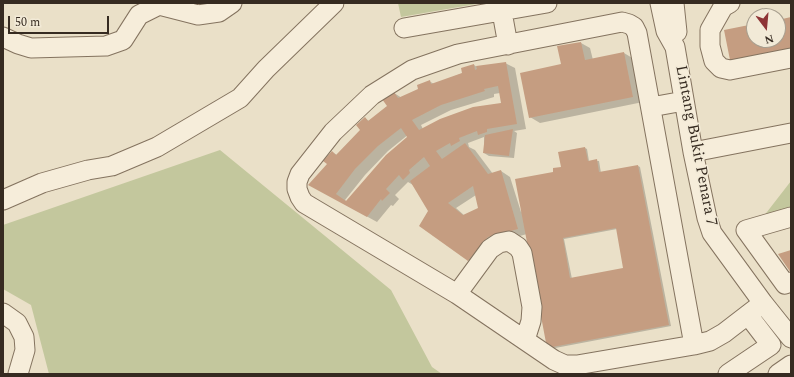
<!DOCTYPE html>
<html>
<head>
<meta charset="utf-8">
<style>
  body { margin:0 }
  #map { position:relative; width:794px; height:377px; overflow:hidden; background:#eae0c8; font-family:Spectral,serif }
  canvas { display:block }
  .frame { position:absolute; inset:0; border:4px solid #362b21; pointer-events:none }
  .north { position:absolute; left:746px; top:8px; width:40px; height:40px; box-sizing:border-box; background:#f2ead7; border:1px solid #a79e8e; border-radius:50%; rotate:164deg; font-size:11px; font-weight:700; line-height:16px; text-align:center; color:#362b21 }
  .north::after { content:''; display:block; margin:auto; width:14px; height:18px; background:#8e3435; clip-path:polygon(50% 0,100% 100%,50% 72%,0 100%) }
  .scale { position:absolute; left:8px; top:16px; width:101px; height:18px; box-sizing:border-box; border:2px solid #362b21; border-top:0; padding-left:5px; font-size:12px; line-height:14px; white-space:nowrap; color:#362b21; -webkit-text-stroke:3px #f2ead7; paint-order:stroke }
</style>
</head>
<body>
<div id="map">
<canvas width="794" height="377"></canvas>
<div class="frame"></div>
<div class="north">N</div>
<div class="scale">50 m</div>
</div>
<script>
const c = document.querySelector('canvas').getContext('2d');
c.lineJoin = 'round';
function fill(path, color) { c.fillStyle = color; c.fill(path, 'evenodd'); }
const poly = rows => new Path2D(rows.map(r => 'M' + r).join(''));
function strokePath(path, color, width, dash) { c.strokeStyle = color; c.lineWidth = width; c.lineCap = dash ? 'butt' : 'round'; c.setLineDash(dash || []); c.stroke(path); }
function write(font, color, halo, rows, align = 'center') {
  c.font = font + ' Spectral,serif'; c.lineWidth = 3; c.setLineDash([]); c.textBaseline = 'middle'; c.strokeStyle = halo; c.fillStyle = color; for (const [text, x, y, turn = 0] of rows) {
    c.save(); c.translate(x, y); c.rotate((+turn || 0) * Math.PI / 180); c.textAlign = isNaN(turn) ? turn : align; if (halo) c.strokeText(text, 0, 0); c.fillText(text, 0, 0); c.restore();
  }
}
const green = poly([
  [398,3,482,3,401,17],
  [220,150,391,290,432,367,442,374,49,374,31,305,3,289,3,225],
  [791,181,791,212,760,221]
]);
const shadow = poly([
  [791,18,791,49,733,60,731,59,754,25,754,40,778,40,778,21],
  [581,43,590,48,593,60,624,53,634,59,643,102,540,123,530,117,562,65],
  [505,63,515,68,526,129,514,131,517,133,514,158,489,156,484,153,484,137,468,143,469,147,475,150,493,174,501,171,510,177,521,212,554,173,585,148,587,149,589,161,599,161,601,173,638,166,640,167,671,326,550,349,527,234,498,242,478,266,468,260,429,210,413,185,408,182,395,195,399,199,393,206,391,205,377,222,319,190,332,152,337,155,362,130,365,118,369,121,388,106,394,93,402,98,420,90,429,81,434,84,463,73,474,65,477,67],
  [500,93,502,104,423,129,421,125,451,110,494,97,494,94],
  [409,134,410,136,347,202,345,200,365,175,388,151],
  [476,195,479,209,465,216,456,208],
  [617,229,624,269,572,279,564,239]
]);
const building = poly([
  [791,17,791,48,730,60,724,30,754,24,754,40,778,40,778,20],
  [581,42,585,60,624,52,633,97,529,118,520,73,561,64,557,46],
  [506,62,517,124,487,129,487,132,478,135,477,131,459,138,460,141,451,146,450,143,436,151,442,159,465,143,488,174,501,170,518,229,488,237,468,261,419,226,428,211,410,181,430,166,424,157,409,170,410,173,403,180,399,175,386,189,390,193,382,201,381,199,367,217,308,185,327,164,323,161,332,151,336,155,360,130,356,125,365,117,368,121,387,106,382,99,394,92,398,98,418,89,417,85,430,80,431,84,462,73,461,68,474,64,475,70,477,69,476,66],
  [498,86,501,103,473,107,440,119,419,130,412,120,441,105,485,91,484,89],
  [401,128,407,137,386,155,346,201,336,194,355,169,378,146],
  [473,186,478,208,463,215,448,203],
  [513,129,509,156,483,153,485,135],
  [585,147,588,161,597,159,599,172,638,165,669,325,547,348,515,179,553,172,553,168,561,167,558,152],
  [616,228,623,268,570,278,563,238],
  [791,250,791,273,778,254]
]);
const minor = poly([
  [660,3,666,31,675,47,693,152,707,218,712,233,763,303,791,338],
  [674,3,677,32],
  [730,3,723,7,710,30,710,46,714,61,721,68,730,70,791,58],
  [502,12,508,45],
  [404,28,547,3],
  [3,37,18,44,31,48,106,46,123,40,139,15,159,5,198,15,219,12,232,3],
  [651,107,684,101],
  [693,152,791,133],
  [3,200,42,183,88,170,112,166,157,147,240,98,266,69,334,3],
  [791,217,746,230,785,284,791,282],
  [457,294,490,249,499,243,509,241,518,247,522,253,532,307,531,321,525,340],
  [3,313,17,323,24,337,25,350,18,374],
  [694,345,637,33,634,27,629,24,622,22,458,54,412,70,372,95,333,132,300,174,297,182,297,189,300,197,304,203,457,294,554,360,565,365,577,365,694,345,710,341,724,333,763,303],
  [728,374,771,345,748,315],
  [778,374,791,365]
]);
const streetNames = [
  ["Lintang Bukit Penara 7",695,146,79]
];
fill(green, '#c3c79d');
fill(shadow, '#0003');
fill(building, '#c59d81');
strokePath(minor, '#84735f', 21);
strokePath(minor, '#f6edda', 19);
write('16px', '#362b21', '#f2ead7', streetNames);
</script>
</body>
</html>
